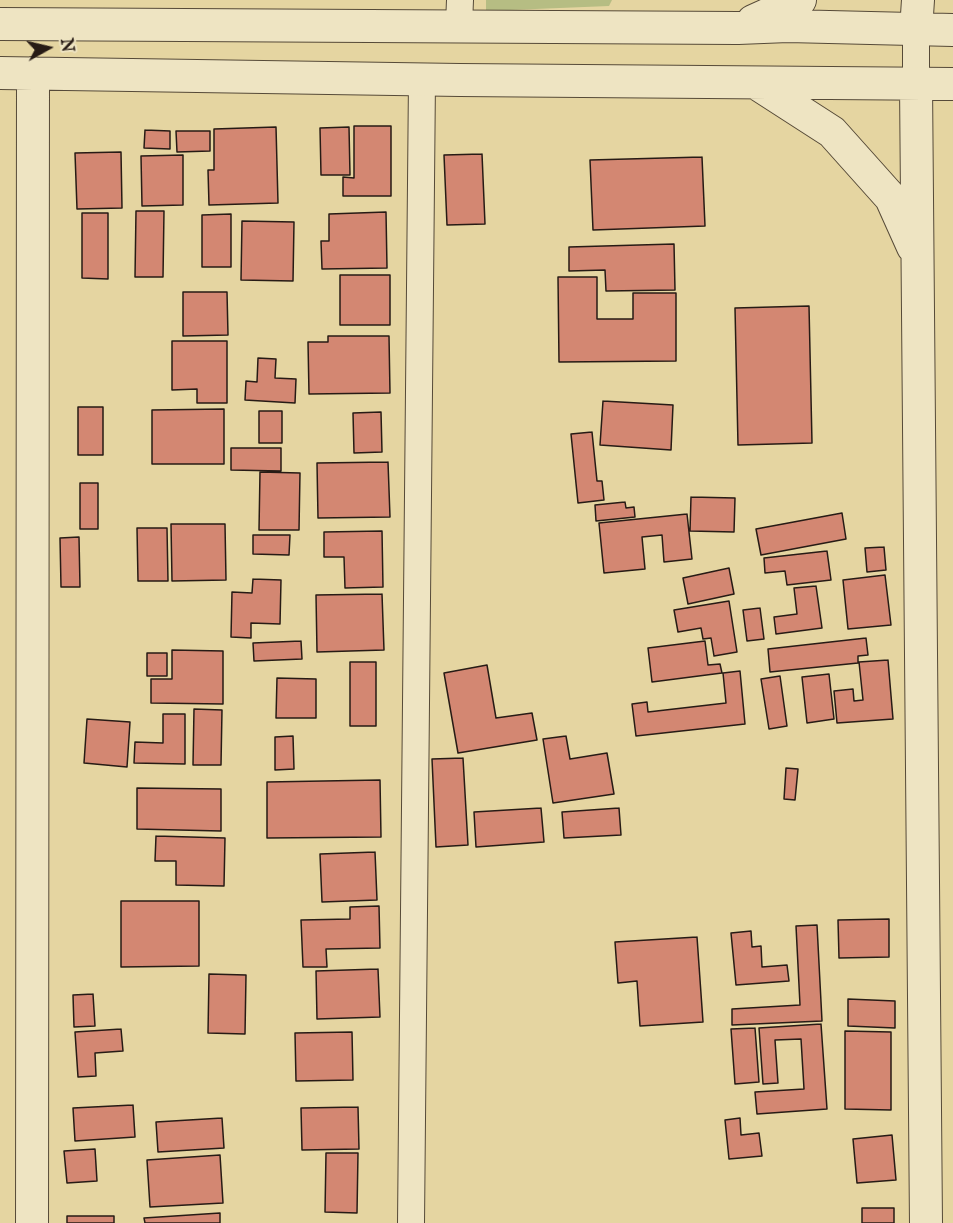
<!DOCTYPE html>
<html>
<head>
<meta charset="utf-8">
<style>
  body { margin:0 }
  #map { position:relative; width:953px; height:1223px; overflow:hidden; background:#e5d5a1; font-family:"IM FELL English",serif }
  canvas { display:block }
  .north { position:absolute; left:18px; top:18px; width:60px; height:60px; -webkit-text-stroke:4px #eee4c2; paint-order:stroke; rotate:82deg; font-size:16px; font-weight:700; line-height:24px; text-align:center; color:#271b15 }
  .north::after { content:''; display:block; margin:auto; width:21px; height:27px; background:#271b15; clip-path:polygon(50% 0,100% 100%,50% 72%,0 100%) }
</style>
</head>
<body>
<div id="map">
<canvas width="953" height="1223"></canvas>
<div class="north">N</div>
</div>
<script>
const c = document.querySelector('canvas').getContext('2d');
c.lineJoin = 'round';
function fill(path, color) { c.fillStyle = color; c.fill(path, 'evenodd'); }
const poly = rows => new Path2D(rows.map(r => 'M' + r).join(''));
function strokePath(path, color, width, dash) { c.strokeStyle = color; c.lineWidth = width; c.lineCap = dash ? 'butt' : 'round'; c.setLineDash(dash || []); c.stroke(path); }
const green = poly([
  [486,0,612,0,609,6,486,11]
]);
const building = poly([
  [354,126,391,126,391,196,343,196,343,177,354,178,354,126],
  [276,127,278,203,209,205,208,170,214,170,214,129,276,127],
  [349,127,350,175,321,175,320,128,349,127],
  [145,130,170,131,170,149,144,148,145,130],
  [176,131,210,131,210,151,177,152,176,131],
  [121,152,122,208,77,209,75,153,121,152],
  [482,154,485,224,447,225,444,155,482,154],
  [183,155,183,205,142,206,141,156,183,155],
  [702,157,705,226,593,230,590,160,702,157],
  [136,211,164,211,163,277,135,277,136,211],
  [386,212,387,268,322,269,321,241,329,241,329,214,386,212],
  [82,213,108,213,108,279,82,278,82,213],
  [231,214,231,267,202,267,202,215,231,214],
  [242,221,294,222,293,281,241,280,242,221],
  [674,244,675,290,606,291,605,270,569,271,569,247,674,244],
  [340,275,390,275,390,325,340,325,340,275],
  [558,277,597,277,597,319,633,319,633,293,676,293,676,361,559,362,558,277],
  [183,292,227,292,228,335,183,336,183,292],
  [809,306,812,443,738,445,735,308,809,306],
  [328,336,389,336,390,393,309,394,308,342,328,342,328,336],
  [172,341,227,341,227,403,197,403,197,389,172,390,172,341],
  [258,358,276,359,275,378,296,379,295,403,245,400,246,381,257,382,258,358],
  [603,401,673,405,671,450,600,445,603,401],
  [78,407,103,407,103,455,78,455,78,407],
  [224,409,224,464,152,464,152,410,224,409],
  [259,411,282,411,282,443,259,443,259,411],
  [381,412,382,452,354,453,353,413,381,412],
  [592,432,597,481,602,481,604,500,578,503,571,434,592,432],
  [231,448,281,448,281,471,231,470,231,448],
  [388,462,390,517,318,518,317,463,388,462],
  [260,472,300,473,299,530,259,530,260,472],
  [80,483,98,483,98,529,80,529,80,483],
  [691,497,735,498,734,532,690,531,691,497],
  [625,502,626,508,634,507,635,517,596,521,595,505,625,502],
  [842,513,846,539,761,555,756,529,842,513],
  [687,514,692,559,664,562,662,535,642,537,645,569,604,573,599,523,687,514],
  [171,524,225,524,226,580,172,581,171,524],
  [137,528,167,528,168,581,138,581,137,528],
  [382,531,383,587,345,588,344,557,324,557,324,532,382,531],
  [253,535,290,535,289,555,253,554,253,535],
  [79,537,80,587,61,587,60,538,79,537],
  [884,547,886,570,867,572,865,548,884,547],
  [827,551,831,580,787,585,785,571,765,573,764,558,827,551],
  [729,568,734,594,688,604,683,578,729,568],
  [885,575,891,625,848,629,843,580,885,575],
  [253,579,281,580,280,624,251,623,251,638,231,637,232,592,252,593,253,579],
  [816,586,822,628,776,634,774,617,797,614,794,588,816,586],
  [382,594,384,650,317,652,316,595,382,594],
  [729,601,737,652,714,656,711,638,703,639,701,628,678,632,674,610,729,601],
  [760,608,764,639,747,641,743,610,760,608],
  [866,638,868,655,858,656,858,663,770,672,768,649,866,638],
  [301,641,302,659,254,661,253,643,301,641],
  [705,641,708,665,720,664,722,673,652,682,648,648,705,641],
  [172,650,223,651,223,704,151,703,151,679,172,679,172,650],
  [147,653,167,653,167,676,147,676,147,653],
  [888,660,893,719,837,723,834,691,853,689,854,701,863,700,859,662,888,660],
  [350,662,376,662,376,726,350,726,350,662],
  [487,665,496,718,532,713,537,740,458,753,444,673,487,665],
  [740,671,745,724,636,736,632,704,647,702,648,712,726,703,723,673,740,671],
  [829,674,834,719,807,723,802,677,829,674],
  [780,676,787,726,769,729,761,679,780,676],
  [277,678,316,679,316,718,276,718,277,678],
  [194,709,222,710,221,765,193,765,194,709],
  [163,714,185,714,185,764,134,763,135,742,163,743,163,714],
  [87,719,130,722,127,767,84,763,87,719],
  [293,736,294,769,275,770,275,737,293,736],
  [566,736,570,759,607,753,614,794,553,803,543,739,566,736],
  [463,758,468,845,436,847,432,759,463,758],
  [786,768,798,769,795,800,784,799,786,768],
  [380,780,381,837,267,838,267,782,380,780],
  [137,788,221,789,221,831,137,829,137,788],
  [541,808,544,842,476,847,474,812,541,808],
  [619,808,621,835,564,838,562,812,619,808],
  [156,836,225,838,224,886,176,885,176,861,155,861,156,836],
  [375,852,377,900,322,902,320,854,375,852],
  [121,901,199,901,199,966,121,967,121,901],
  [379,906,380,948,326,949,327,967,303,967,301,920,350,919,350,907,379,906],
  [889,919,889,957,839,958,838,920,889,919],
  [817,925,822,1021,732,1025,732,1009,800,1005,796,926,817,925],
  [751,931,752,947,761,946,762,967,787,965,789,981,736,985,731,933,751,931],
  [697,937,703,1022,640,1026,637,981,618,983,615,942,697,937],
  [378,969,380,1017,317,1019,316,971,378,969],
  [209,974,246,975,245,1034,208,1033,209,974],
  [93,994,95,1026,74,1027,73,995,93,994],
  [848,999,895,1001,895,1028,848,1026,848,999],
  [821,1024,827,1109,757,1114,755,1092,804,1089,801,1039,775,1040,778,1083,763,1084,759,1028,821,1024],
  [755,1028,759,1082,735,1084,731,1029,755,1028],
  [121,1029,123,1051,95,1053,96,1076,78,1077,75,1032,121,1029],
  [845,1031,891,1032,891,1110,845,1109,845,1031],
  [352,1032,353,1080,296,1081,295,1033,352,1032],
  [133,1105,135,1137,75,1141,73,1108,133,1105],
  [358,1107,359,1149,302,1150,301,1108,358,1107],
  [222,1118,224,1148,158,1152,156,1122,222,1118],
  [740,1118,741,1135,759,1133,762,1156,729,1159,725,1120,740,1118],
  [892,1135,896,1180,857,1183,853,1139,892,1135],
  [95,1149,97,1181,67,1183,64,1151,95,1149],
  [326,1153,358,1153,357,1213,325,1212,326,1153],
  [220,1155,223,1203,150,1207,147,1160,220,1155],
  [862,1208,894,1208,894,1223,862,1223,862,1208],
  [220,1213,220,1223,145,1223,144,1218,220,1213],
  [67,1216,114,1216,114,1223,67,1223,67,1216]
]);
const minor = poly([
  [459,25,460,0],
  [916,84,916,30],
  [411,1223,422,79]
]);
const tertiary = poly([
  [753,21,800,0],
  [0,24,738,28,788,26,953,30],
  [916,30,918,0],
  [0,73,460,80,953,84],
  [756,83,832,132,891,198,913,247],
  [916,84,926,1223],
  [32,1223,33,73]
]);
fill(green, '#b6bd83');
fill(building, '#d38772');
strokePath(building, '#271b15', 1.5);
strokePath(minor, '#564a38', 28);
strokePath(tertiary, '#564a38', 34);
strokePath(minor, '#eee4c2', 26);
strokePath(tertiary, '#eee4c2', 32);
</script>
</body>
</html>
